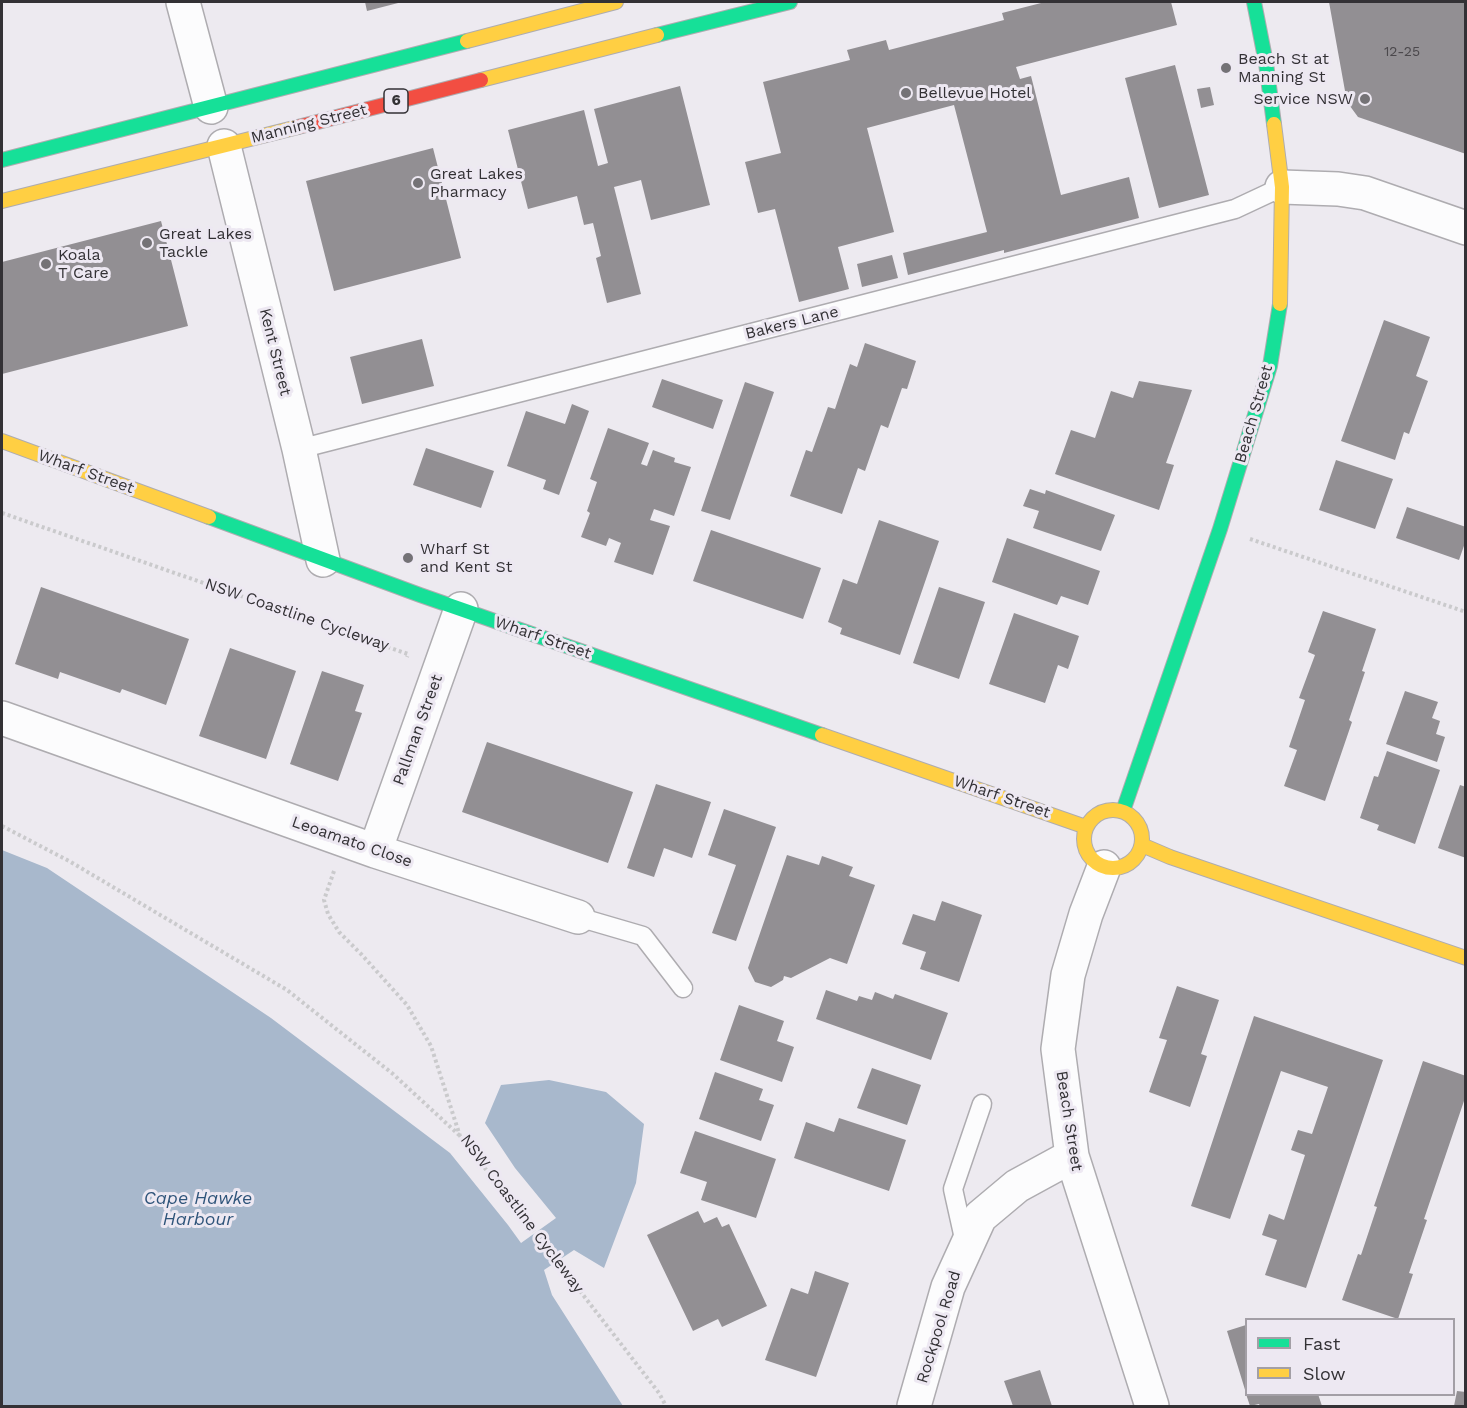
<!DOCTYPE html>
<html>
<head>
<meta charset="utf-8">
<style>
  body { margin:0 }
  #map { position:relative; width:1467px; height:1408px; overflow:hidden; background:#edeaf0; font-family:"Work Sans",sans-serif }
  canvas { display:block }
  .frame { position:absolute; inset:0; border:3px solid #333135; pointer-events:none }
  .legend { position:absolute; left:1245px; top:1318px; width:210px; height:78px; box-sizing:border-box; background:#ede8f2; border:2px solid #a39fa6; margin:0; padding:8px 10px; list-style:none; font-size:18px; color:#333135 }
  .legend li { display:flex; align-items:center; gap:12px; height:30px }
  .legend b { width:30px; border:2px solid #a39fa6 }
</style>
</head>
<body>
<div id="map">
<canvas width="1467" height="1408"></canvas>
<div class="frame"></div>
<ul class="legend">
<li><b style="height:8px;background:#16e098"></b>Fast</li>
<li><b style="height:8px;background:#ffcf43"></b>Slow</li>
</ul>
</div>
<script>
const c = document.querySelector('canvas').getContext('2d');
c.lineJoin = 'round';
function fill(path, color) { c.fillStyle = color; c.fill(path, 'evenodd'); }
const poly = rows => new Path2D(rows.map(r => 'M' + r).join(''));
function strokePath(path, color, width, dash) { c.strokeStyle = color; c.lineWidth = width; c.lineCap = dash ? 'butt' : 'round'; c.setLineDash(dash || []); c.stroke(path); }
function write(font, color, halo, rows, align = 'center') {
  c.font = font + ' "Work Sans",sans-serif'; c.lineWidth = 6; c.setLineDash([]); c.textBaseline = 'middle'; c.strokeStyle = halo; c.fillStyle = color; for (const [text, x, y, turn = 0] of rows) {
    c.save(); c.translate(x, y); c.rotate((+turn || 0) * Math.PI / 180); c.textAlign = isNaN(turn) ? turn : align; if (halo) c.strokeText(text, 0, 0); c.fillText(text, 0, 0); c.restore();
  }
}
const water = poly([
  [2,850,47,868,271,1018,450,1153,508,1225,521,1243,556,1218,515,1168,485,1123,501,1085,549,1080,606,1092,644,1124,636,1183,604,1268,574,1250,544,1270,552,1295,623,1406,2,1406]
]);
const building = poly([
  [365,2,402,2,367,11],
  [1045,2,1171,2,1177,25,1016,67,1020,79,1031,76,1061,195,1129,177,1139,218,1004,253,1004,250,908,275,903,253,987,232,954,105,867,128,894,232,838,247,849,289,799,302,775,209,758,213,745,162,781,153,763,82,850,60,847,50,886,40,889,50,1004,20,1002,13],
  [1329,2,1466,2,1466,154,1358,117,1347,102],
  [1175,65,1209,195,1159,208,1125,78],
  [680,86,710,205,651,220,641,180,614,187,641,294,607,303,596,258,601,256,593,223,584,225,577,196,528,209,508,130,584,110,598,166,608,163,594,109],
  [1210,87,1214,105,1201,108,1197,89],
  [433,148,461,258,334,291,306,181],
  [161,221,188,326,2,374,2,262],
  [892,255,898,278,862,287,857,264],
  [1384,320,1430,337,1416,376,1428,381,1409,434,1404,432,1395,460,1341,441],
  [422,339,434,386,362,404,350,357],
  [865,343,916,361,907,389,902,388,888,428,881,425,865,471,858,468,842,514,790,496,806,450,812,452,828,407,835,409,850,364,857,367],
  [662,379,723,400,713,429,652,407],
  [1139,381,1192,390,1166,463,1174,465,1159,510,1055,474,1071,430,1095,438,1111,391,1133,398],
  [745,382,774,392,730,520,701,511],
  [572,404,589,411,559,495,543,489,546,480,507,466,526,411,565,424],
  [608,428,649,443,641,464,647,466,653,450,675,458,674,462,691,467,674,516,654,509,650,520,670,526,653,575,614,562,621,543,609,538,606,546,581,537,590,513,587,511,597,482,590,479],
  [426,448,494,471,481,508,413,485],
  [1336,460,1393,479,1375,529,1319,510],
  [1030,489,1045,494,1046,490,1115,515,1101,551,1033,528,1039,511,1023,506],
  [1407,507,1466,527,1466,540,1459,560,1396,538],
  [879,520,939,541,900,655,840,634,842,628,828,622,843,579,857,584],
  [711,530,821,568,803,619,693,581],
  [1007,538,1100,571,1088,605,1061,596,1057,605,992,582],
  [41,587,189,639,166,705,122,689,120,693,60,672,58,679,15,664],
  [939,587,985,602,959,679,913,663],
  [1323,611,1376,629,1362,671,1365,672,1349,720,1352,722,1325,801,1284,786,1297,750,1289,747,1305,700,1299,698,1315,655,1308,652],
  [1014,613,1079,636,1068,669,1058,665,1045,703,989,684],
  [230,648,296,671,266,759,199,736],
  [322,671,364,685,355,711,362,713,338,781,290,764],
  [1405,691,1438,702,1432,718,1440,721,1436,734,1445,737,1437,762,1386,744],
  [487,742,633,792,608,863,462,812],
  [1387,751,1440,770,1415,844,1377,830,1379,825,1360,818,1374,776,1378,777],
  [656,784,711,802,692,858,664,848,654,877,627,868],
  [1460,785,1466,787,1466,858,1438,848],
  [724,809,776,827,736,941,712,933,736,865,708,855],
  [787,855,819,865,822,856,853,867,849,876,875,885,847,964,830,958,791,978,784,976,783,980,771,987,755,982,748,968],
  [942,901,982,915,959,982,920,969,926,952,902,944,913,914,935,921],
  [1177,986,1219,1000,1201,1054,1207,1056,1190,1107,1149,1092,1167,1040,1159,1038],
  [826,990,857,1001,859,996,872,1000,875,992,893,999,895,994,948,1013,931,1060,816,1019],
  [739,1005,784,1021,777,1041,794,1047,782,1082,720,1060],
  [1254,1016,1383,1060,1306,1288,1265,1275,1277,1240,1262,1235,1269,1214,1284,1220,1305,1155,1291,1150,1298,1130,1312,1134,1328,1087,1281,1071,1230,1219,1191,1206],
  [1423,1061,1466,1076,1466,1095,1424,1219,1427,1220,1409,1273,1413,1274,1398,1319,1342,1300,1358,1254,1361,1255,1377,1207,1374,1206],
  [872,1068,921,1085,907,1125,857,1108],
  [715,1072,763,1089,759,1100,774,1105,761,1141,699,1119],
  [839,1118,906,1140,889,1191,794,1158,806,1122,834,1132],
  [695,1131,776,1159,756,1218,701,1200,707,1182,680,1173],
  [698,1211,704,1223,717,1217,722,1227,729,1224,767,1306,722,1327,718,1319,693,1331,647,1235],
  [815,1271,849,1283,816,1377,765,1360,791,1288,808,1294],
  [1246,1325,1246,1393,1227,1331],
  [1040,1370,1052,1406,1013,1406,1004,1381],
  [1457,1391,1466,1392,1466,1406,1454,1406],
  [1246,1394,1318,1394,1322,1406,1260,1406,1259,1404,1250,1406]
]);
const path = poly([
  [2,513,408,654,407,657],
  [1250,539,1466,612],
  [2,826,69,861,287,990,393,1074,459,1135],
  [334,871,324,900,328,914,339,932,362,955,407,1005,431,1046,460,1136,659,1393,666,1406]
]);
const lane = poly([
  [299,449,1235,209,1282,187],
  [578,917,643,936,683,988],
  [965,1243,953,1189,982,1104]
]);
const street = poly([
  [183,2,211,107],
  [224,146,299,449,323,560],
  [1282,187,1338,189,1365,193,1466,228],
  [2,718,375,851,578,917],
  [375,851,461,609],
  [1104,867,1086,914,1068,975,1058,1049,1072,1156,1152,1406],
  [914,1406,948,1287,980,1217,1017,1186,1072,1156]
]);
const fast = poly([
  [1254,2,1266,63,1274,124],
  [657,35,790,2],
  [2,160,467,41],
  [209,517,420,595,822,735],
  [1123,811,1220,529,1270,366,1280,304]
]);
const slow = poly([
  [467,41,616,2],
  [481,80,657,35],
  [1274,124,1282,187,1280,304],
  [2,201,298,127],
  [2,441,209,517],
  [822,735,1086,827],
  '1084 839a29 29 0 1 1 58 0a29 29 0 1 1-58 0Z',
  [1142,845,1170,857,1466,958]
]);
const jam = poly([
  [298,127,481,80]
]);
const markers = [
  [1226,68,6,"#747276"],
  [906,93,6,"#747276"],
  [1365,99,6,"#747276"],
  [418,183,6,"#747276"],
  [147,243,6,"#747276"],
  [46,264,6,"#747276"],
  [408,558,6,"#747276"]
];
const numberNames = [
  ["12-25",1402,52]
];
const shields = [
  [396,101,24]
];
const shieldNames = [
  ["6",396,101]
];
const poiNames = [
  ["Beach St at",1238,59],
  ["Manning St",1238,77],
  ["Bellevue Hotel",918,93],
  ["Service NSW",1353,99,"right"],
  ["Great Lakes",430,174],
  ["Pharmacy",430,192],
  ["Great Lakes",159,234],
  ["Tackle",159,252],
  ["Koala",58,255],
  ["T Care",58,273],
  ["Wharf St",420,549],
  ["and Kent St",420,567]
];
const streetNames = [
  ["Manning Street",309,124,-14],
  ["Bakers Lane",792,323,-14],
  ["Kent Street",275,352,76],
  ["Beach Street",1254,414,-74],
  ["Wharf Street",86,472,20],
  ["NSW Coastline Cycleway",297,615,19],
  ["Wharf Street",543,638,19],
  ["Pallman Street",418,730,-70],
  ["Wharf Street",1002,797,19],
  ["Leoamato Close",352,842,19],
  ["Beach Street",1069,1121,81],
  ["NSW Coastline Cycleway",522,1214,53],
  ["Rockpool Road",939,1327,-73]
];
const waterNames = [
  ["Cape Hawke",198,1199],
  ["Harbour",198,1220]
];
fill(water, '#a8b8cc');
fill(building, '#928f93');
strokePath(lane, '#aeacb0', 21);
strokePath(street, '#aeacb0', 36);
strokePath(fast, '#aeacb0', 16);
strokePath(slow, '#aeacb0', 16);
strokePath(jam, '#aeacb0', 16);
strokePath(path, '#cacacc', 4, [3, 3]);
strokePath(lane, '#fcfcfd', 18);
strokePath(street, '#fcfcfd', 33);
strokePath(fast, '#16e098', 14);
strokePath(slow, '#ffcf43', 14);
strokePath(jam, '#f24e42', 14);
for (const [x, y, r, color] of markers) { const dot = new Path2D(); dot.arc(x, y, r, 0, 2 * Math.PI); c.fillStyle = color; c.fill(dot); strokePath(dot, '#ede8f2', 2); }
write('14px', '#4b484c', null, numberNames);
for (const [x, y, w] of shields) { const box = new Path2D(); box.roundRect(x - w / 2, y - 12, w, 24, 4.5); c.fillStyle = '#ede8f2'; c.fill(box); strokePath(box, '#333135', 1.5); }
write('bold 15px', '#333135', null, shieldNames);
write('16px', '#333135', '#ede8f2', poiNames, 'left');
write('16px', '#333135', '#ede8f2', streetNames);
write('italic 18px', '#2f547a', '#ede8f2', waterNames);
</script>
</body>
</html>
